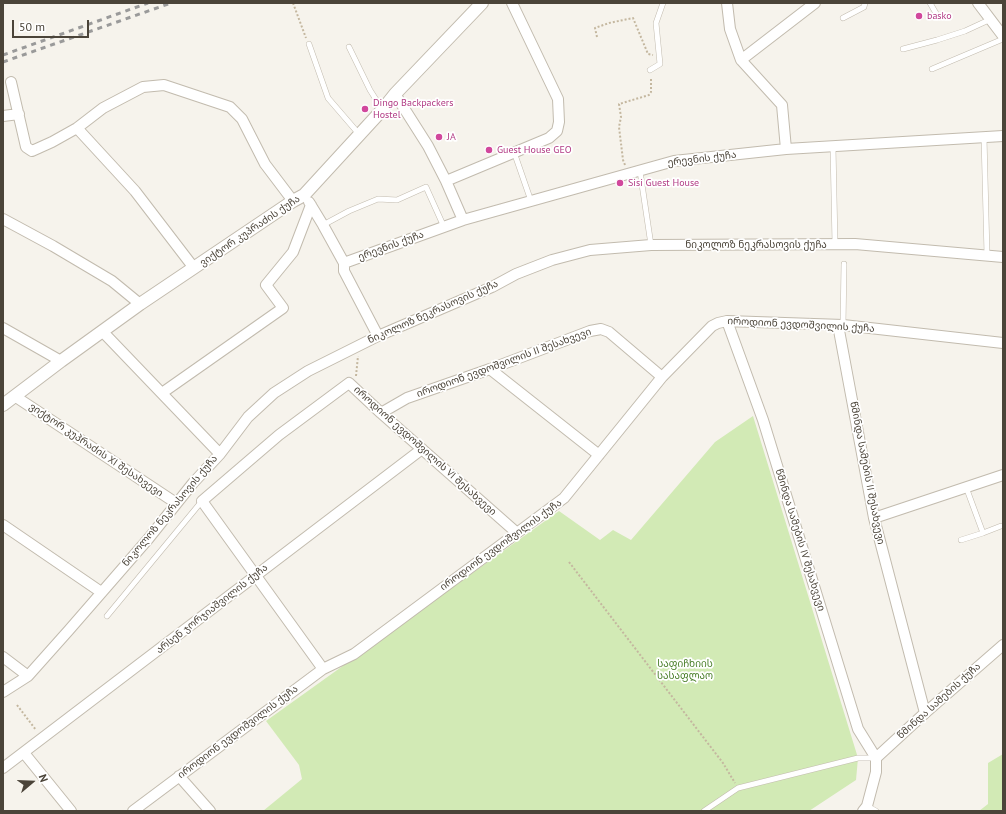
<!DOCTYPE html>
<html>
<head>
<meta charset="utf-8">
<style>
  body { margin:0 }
  #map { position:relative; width:1006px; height:814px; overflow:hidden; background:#f6f3ec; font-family:"PT Sans",sans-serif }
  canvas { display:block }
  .frame { position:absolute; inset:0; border:4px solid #4b4439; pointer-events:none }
  .north { position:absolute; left:12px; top:762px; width:40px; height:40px; -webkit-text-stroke:3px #fff; paint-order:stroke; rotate:71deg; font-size:11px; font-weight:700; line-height:16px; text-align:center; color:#4b4439 }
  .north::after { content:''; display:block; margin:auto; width:14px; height:18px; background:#4b4439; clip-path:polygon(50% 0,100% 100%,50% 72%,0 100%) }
  .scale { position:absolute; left:12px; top:20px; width:77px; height:18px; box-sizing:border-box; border:2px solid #4b4439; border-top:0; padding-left:5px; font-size:12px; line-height:14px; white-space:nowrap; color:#4b4439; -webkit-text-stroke:3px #fff; paint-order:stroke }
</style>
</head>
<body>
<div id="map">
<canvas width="1006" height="814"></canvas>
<div class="frame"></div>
<div class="north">N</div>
<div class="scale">50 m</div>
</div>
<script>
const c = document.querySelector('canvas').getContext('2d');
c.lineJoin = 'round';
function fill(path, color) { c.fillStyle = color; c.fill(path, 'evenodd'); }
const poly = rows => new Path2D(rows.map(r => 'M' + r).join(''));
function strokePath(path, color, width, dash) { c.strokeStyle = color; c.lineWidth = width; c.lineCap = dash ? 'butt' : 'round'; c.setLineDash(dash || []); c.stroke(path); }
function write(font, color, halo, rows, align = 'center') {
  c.font = font + ' "PT Sans","Noto Sans Georgian",sans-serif'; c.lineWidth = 3.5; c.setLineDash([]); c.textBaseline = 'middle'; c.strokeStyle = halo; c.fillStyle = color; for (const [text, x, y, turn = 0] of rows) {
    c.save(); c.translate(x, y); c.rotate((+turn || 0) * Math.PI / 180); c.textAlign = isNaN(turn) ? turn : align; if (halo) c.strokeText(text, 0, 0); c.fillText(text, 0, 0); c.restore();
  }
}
const green = poly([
  [753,416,858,758,856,780,809,811,263,811,302,779,299,765,266,721,559,511,600,540,613,530,631,540,715,442],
  [1003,754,1003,811,979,811,988,804,988,763]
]);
const path = poly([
  [293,3,306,38],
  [597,37,595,28,609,23,633,18,648,54,653,55],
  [625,165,623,160,619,127,621,117,619,104,649,95,651,92,651,77],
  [356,376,358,356],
  [569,562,723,763,735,783],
  [17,705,36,730]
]);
const service = poly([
  [930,3,937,15],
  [843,18,864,7,865,3],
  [309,44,328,98,359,134],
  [349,47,370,90,382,109],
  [903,49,937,40,965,31,991,19],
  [932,69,1003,39],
  [650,70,660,64,656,23,663,3],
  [984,137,987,255],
  [833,147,835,244],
  [514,152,531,201],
  [640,171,651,245],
  [323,225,349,211,378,199,397,200,426,187,444,227],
  [843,325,844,264],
  [966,487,983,533,1001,526],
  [961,540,983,533],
  [107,616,202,501],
  [867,806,876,811],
  [704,811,738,788,858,758,876,758]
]);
const minor = poly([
  [727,3,730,29,741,60],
  [978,3,1003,36],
  [11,82,26,147,32,151,52,142,77,128,103,108,143,87,164,85,230,107,242,119,265,164,293,201],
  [395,94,428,146,446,181,463,220],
  [3,116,19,114],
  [77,128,135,191,194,268],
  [786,149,782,105,741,60,815,3],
  [446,181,549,138,557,131,559,122,558,99,512,3],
  [309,202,323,225,344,263,344,271,378,336],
  [3,219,53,246,112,281,140,304],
  [344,263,463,220,674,161,786,149,1003,136],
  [727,321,763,420,858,729,876,758],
  [838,325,874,518,925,713],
  [3,328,61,361],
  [102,331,220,454],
  [490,369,599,455],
  [162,393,283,308,266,285,293,252,311,205],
  [16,397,176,503],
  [381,413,407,398,490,369,590,331,601,329,609,332,662,377],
  [874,518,1003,475],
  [3,525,101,592],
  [3,657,28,676],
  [323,669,202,501,279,435,349,383,381,413,517,533],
  [3,692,28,676,69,630,149,538,193,483,220,454,248,417,274,393,308,371,378,336,492,287,516,274,552,260,590,250,651,245,855,244,1003,257],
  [24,753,71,811],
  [876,758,925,713,1003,645],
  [3,768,422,449],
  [179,776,210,811],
  [133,811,323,669,354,654,564,498,662,377,712,326,718,323,727,321,843,325,1003,343],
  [863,811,867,806,876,772,876,758]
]);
const tertiary = poly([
  [3,405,61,361,140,304,293,201,304,195,383,109,395,94,482,3]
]);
const rail = poly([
  [3,55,148,3],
  [3,62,171,3]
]);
const markers = [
  [919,16,4,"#d1479c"],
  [365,109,4,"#d1479c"],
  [439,137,4,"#d1479c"],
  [489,150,4,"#d1479c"],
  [620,183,4,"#d1479c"]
];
const hotelNames = [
  ["basko",927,16],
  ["Dingo Backpackers",373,103],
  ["Hostel",373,115],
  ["JA",447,137],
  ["Guest House GEO",497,150],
  ["Sisi Guest House",628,183]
];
const streetNames = [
  ["ერევნის ქუჩა",702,159,-7],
  ["ვიქტორ კუპრაძის ქუჩა",250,231,-34],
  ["ნიკოლოზ ნეკრასოვის ქუჩა",756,245],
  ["ერევნის ქუჩა",391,246,-20],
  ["ნიკოლოზ ნეკრასოვის ქუჩა",433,312,-24],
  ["იროდიონ ევდოშვილის ქუჩა",801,325,3],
  ["იროდიონ ევდოშვილის II შესახვევი",504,363,-20],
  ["ვიქტორ კუპრაძის XI შესახვევი",96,450,34],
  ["იროდიონ ევდოშვილის VI შესახვევი",425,451,42],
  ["წმინდა სამების II შესახვევი",867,473,79],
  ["ნიკოლოზ ნეკრასოვის ქუჩა",170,511,-50],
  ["წმინდა სამების IV შესახვევი",800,540,73],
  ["იროდიონ ევდოშვილის ქუჩა",501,545,-36],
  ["არსენ ჯორჯიაშვილის ქუჩა",212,609,-38],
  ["წმინდა სამების ქუჩა",939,701,-42],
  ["იროდიონ ევდოშვილის ქუჩა",238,732,-37]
];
const parkNames = [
  ["საფიჩხიის",685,664],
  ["სასაფლაო",685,676]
];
fill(green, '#d2eab5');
strokePath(service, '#c2bbae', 6);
strokePath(minor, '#c2bbae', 12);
strokePath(tertiary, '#c2bbae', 14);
strokePath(path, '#c4b79f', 2, [2, 2]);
strokePath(service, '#fff', 5);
strokePath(minor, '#fff', 10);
strokePath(tertiary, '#fff', 12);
strokePath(rail, '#9a9a9a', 3, [5, 5]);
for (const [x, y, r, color] of markers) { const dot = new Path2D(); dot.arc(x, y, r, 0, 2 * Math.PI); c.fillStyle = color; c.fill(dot); strokePath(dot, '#fff', 1.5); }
write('10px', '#b23c85', '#fff', hotelNames, 'left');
write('10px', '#4b4439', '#fff', streetNames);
write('10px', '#4a7f2a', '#fff', parkNames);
</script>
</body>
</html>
